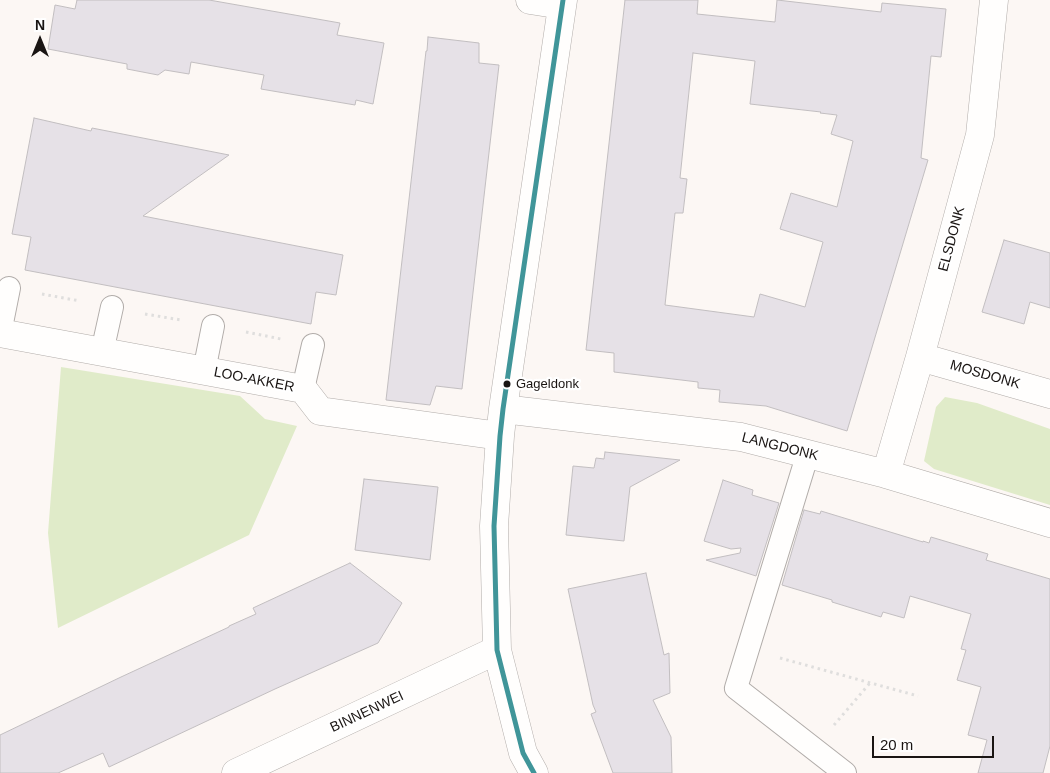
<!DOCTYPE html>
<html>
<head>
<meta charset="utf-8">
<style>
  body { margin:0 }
  #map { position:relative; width:1050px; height:773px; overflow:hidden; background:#fcf7f4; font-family:Arial,sans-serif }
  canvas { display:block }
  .north { position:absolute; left:15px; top:15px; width:50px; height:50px; -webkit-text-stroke:4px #fff; paint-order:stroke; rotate:0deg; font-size:14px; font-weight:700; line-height:20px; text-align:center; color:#1a1513 }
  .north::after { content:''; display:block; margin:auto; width:18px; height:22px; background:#1a1513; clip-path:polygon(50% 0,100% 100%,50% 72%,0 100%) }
  .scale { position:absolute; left:872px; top:736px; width:122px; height:22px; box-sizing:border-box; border:2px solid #1a1513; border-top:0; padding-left:6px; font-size:15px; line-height:18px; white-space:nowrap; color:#1a1513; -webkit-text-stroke:4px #fff; paint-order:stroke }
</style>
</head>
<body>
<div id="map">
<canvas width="1050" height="773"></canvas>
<div class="north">N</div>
<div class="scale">20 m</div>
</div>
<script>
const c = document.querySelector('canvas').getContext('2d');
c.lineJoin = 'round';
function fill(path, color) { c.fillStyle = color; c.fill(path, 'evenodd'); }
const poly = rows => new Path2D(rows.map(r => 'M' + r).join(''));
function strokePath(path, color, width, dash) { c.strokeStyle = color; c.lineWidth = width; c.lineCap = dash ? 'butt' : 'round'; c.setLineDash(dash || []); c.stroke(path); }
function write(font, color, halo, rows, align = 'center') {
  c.font = font + ' Arial,sans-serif'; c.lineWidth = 4.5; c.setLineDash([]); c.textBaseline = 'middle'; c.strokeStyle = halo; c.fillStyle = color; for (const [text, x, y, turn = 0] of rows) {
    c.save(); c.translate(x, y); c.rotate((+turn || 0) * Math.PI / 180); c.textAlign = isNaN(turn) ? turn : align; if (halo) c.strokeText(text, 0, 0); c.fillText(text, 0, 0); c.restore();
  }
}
const green = poly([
  [61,367,240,396,265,419,297,426,249,535,58,628,48,533],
  [945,397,977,403,1050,429,1050,505,934,469,924,461,936,407]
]);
const building = poly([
  [77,0,209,0,340,23,337,35,384,43,373,104,356,100,355,105,261,89,264,75,191,62,189,74,165,70,158,75,127,69,127,64,48,49,55,5,75,9,77,0],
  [625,0,698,0,697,14,775,22,777,0,881,12,882,3,946,9,941,57,931,56,921,158,928,160,847,431,766,406,719,402,720,390,698,388,698,382,614,372,614,353,586,350,625,0],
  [693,53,755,61,750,104,821,112,820,113,837,115,831,134,853,141,837,207,791,193,780,229,823,242,805,307,760,294,754,317,665,305,675,213,683,213,687,179,680,178,693,53],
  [428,37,479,43,479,63,499,65,462,389,436,386,430,405,386,400,426,51,427,51,428,37],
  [34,118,91,131,92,128,229,155,143,216,343,255,336,295,316,292,311,324,25,270,31,237,12,234,34,118],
  [1004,240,1050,253,1050,308,1030,302,1024,324,982,312,1004,240],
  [605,452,680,460,630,487,624,541,566,535,573,466,594,468,596,458,604,459,605,452],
  [364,479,438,487,430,560,355,550,364,479],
  [723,480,753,490,752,495,779,503,756,576,706,560,740,553,741,548,731,549,704,541,723,480],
  [804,510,820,514,821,511,923,542,923,541,929,543,931,537,988,554,986,560,1050,579,1050,746,1043,773,978,773,987,740,968,735,981,687,957,680,966,650,961,649,971,614,910,596,904,618,883,612,881,617,832,602,832,600,782,585,804,510],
  [350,563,402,603,378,643,275,689,109,767,103,753,58,773,0,773,0,735,121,677,229,627,229,626,256,614,253,608,350,563],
  [646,573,664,655,669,653,670,693,653,700,671,737,672,773,613,773,591,714,596,712,593,705,568,589,646,573]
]);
const path = poly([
  [42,294,80,301],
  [145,314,181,320],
  [246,332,281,339],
  [780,658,918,696],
  [834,725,870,683]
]);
const service = poly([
  [0,333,9,288],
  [102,352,112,307],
  [204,371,213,326],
  [303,389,313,345],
  [808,453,736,688,845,773]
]);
const minor = poly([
  [530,0,562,5],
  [0,333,303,389,320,411,500,436],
  [920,357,1050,394],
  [503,409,741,437,886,474,1050,523],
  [886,474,920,357,980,135,994,0],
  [236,773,497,650],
  [534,773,523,753,497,650,494,526,500,436,503,409,563,0]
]);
const bus1 = poly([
  [534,773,523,753,497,650,494,526,500,436,503,409,563,0]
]);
const markers = [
  [507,384,4.5,"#1a1513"]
];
const busNames = [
  ["Gageldonk",516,384]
];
const streetNames = [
  ["ELSDONK",952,239,-75],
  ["MOSDONK",985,375,16],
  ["LOO-AKKER",254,380,11],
  ["LANGDONK",780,447,14],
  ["BINNENWEI",367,712,-25]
];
fill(green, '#e0ebc9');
fill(building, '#e6e1e7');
strokePath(building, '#c2bec0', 1);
strokePath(service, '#b1aca9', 24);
strokePath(minor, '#b1aca9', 29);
strokePath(path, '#dfdedd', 3, [2.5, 4]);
strokePath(service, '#fffefd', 22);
strokePath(minor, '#fffefd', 28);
strokePath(bus1, '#409599', 5);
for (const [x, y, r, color] of markers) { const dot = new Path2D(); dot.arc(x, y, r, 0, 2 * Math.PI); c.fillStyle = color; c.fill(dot); strokePath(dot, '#fff', 2); }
write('13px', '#1a1513', '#fff', busNames, 'left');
write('14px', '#1a1513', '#fff', streetNames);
</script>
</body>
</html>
